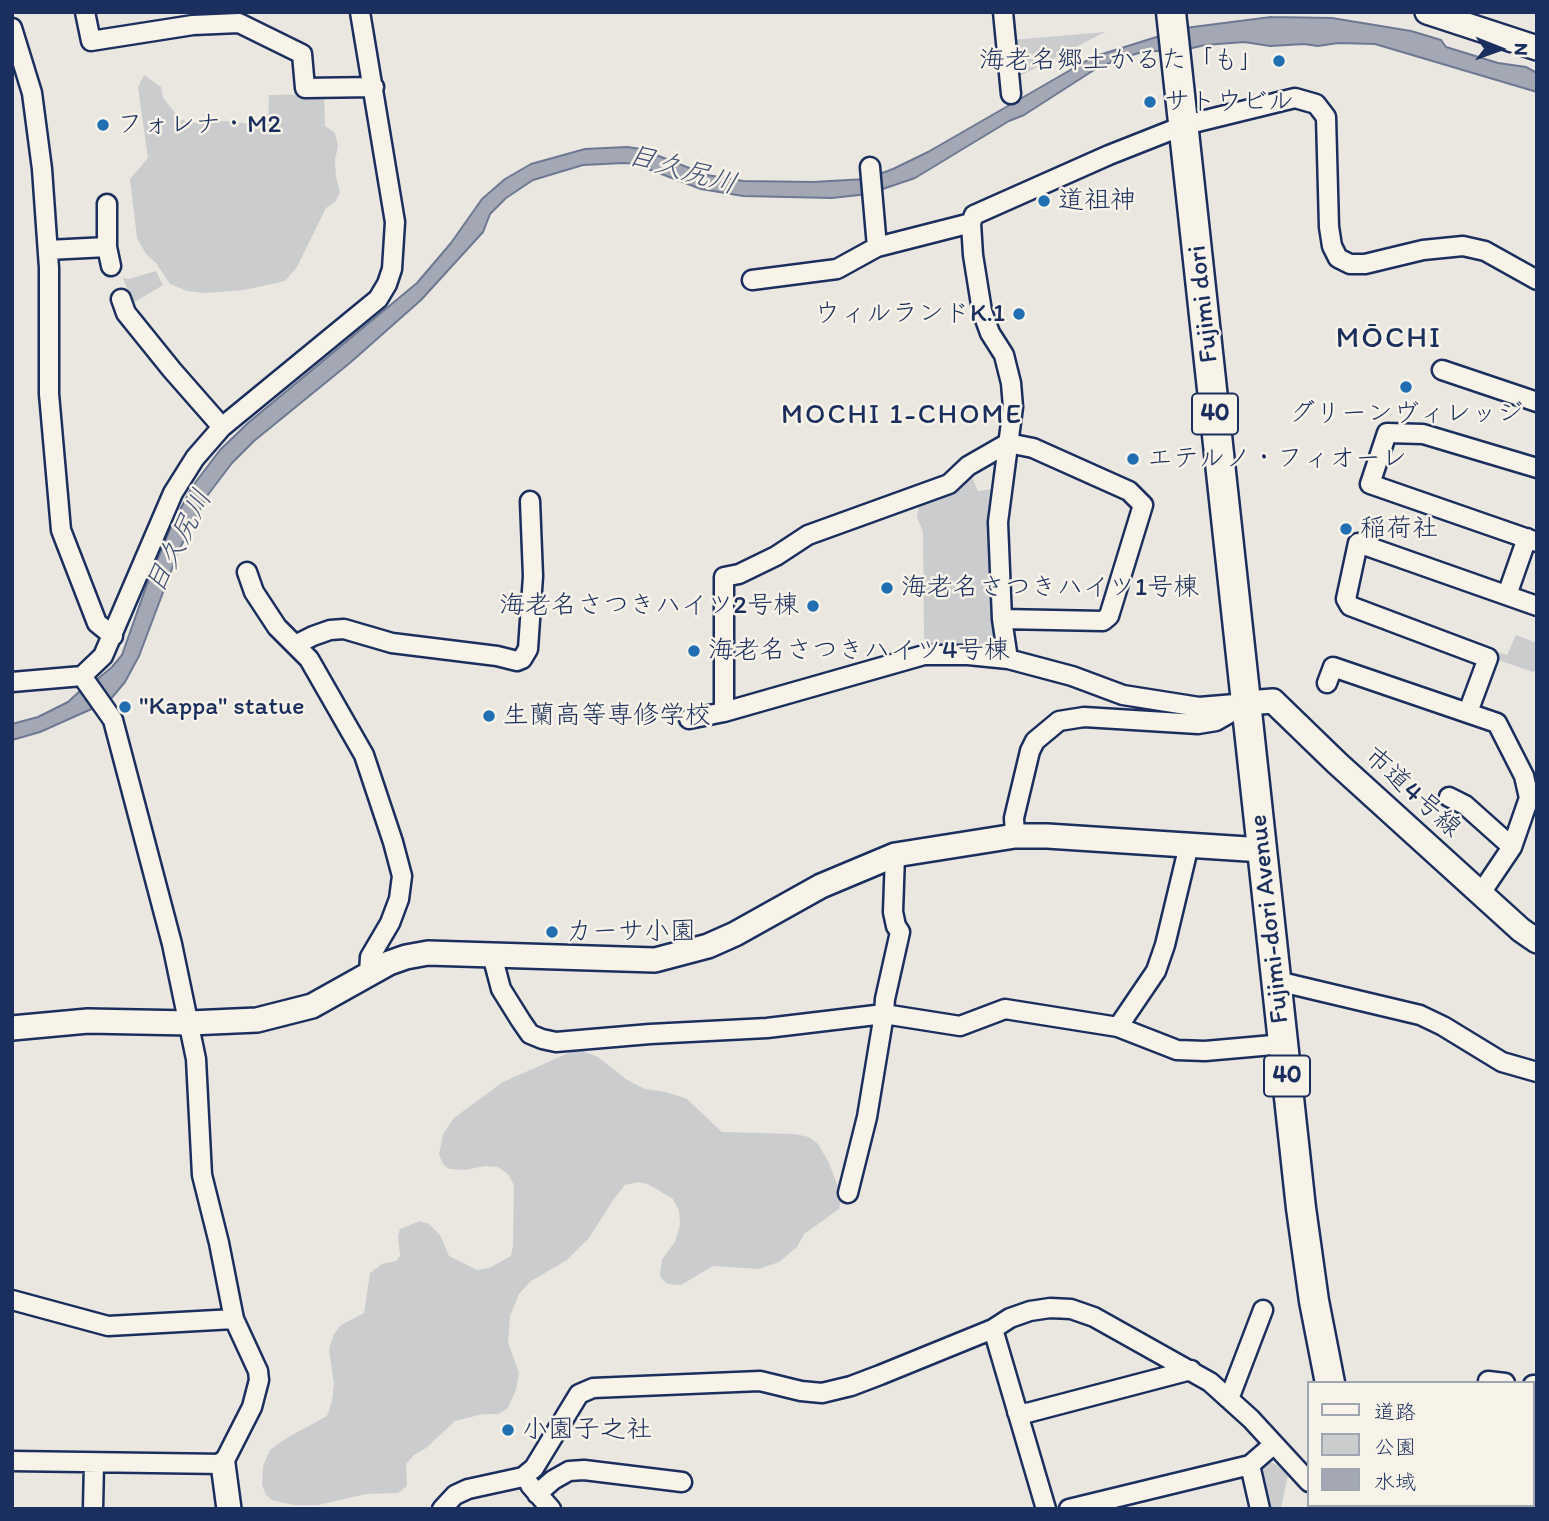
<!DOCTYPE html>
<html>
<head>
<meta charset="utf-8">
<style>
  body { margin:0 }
  #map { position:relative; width:1549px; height:1521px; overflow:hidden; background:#eae7e0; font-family:Itim,"Klee One",sans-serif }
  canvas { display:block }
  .frame { position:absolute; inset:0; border:14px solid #1b2f5e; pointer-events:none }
  .legend { position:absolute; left:1307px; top:1381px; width:228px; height:126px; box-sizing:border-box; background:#f7f3e8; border:2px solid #9fa5b1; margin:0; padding:9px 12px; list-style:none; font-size:21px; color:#1b2f5e }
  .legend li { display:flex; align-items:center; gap:14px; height:35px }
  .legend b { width:35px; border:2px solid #9fa5b1 }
  .north { position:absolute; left:1465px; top:14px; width:70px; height:70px; -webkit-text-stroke:5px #f7f3e8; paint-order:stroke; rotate:91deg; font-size:19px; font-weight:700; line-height:28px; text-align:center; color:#1b2f5e }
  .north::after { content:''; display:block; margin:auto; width:24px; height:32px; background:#1b2f5e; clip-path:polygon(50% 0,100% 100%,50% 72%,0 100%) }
</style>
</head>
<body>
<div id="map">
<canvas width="1549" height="1521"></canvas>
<div class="frame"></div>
<ul class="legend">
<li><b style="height:9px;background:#f7f3e8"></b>道路</li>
<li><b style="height:19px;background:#cbcccd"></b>公園</li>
<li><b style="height:19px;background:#a3a8b4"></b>水域</li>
</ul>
<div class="north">N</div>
</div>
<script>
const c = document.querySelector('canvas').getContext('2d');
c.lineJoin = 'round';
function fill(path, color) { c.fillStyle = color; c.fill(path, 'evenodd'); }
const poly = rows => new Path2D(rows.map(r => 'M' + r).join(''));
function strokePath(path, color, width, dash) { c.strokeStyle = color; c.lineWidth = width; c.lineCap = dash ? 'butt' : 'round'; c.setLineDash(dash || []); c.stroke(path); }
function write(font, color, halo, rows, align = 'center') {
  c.font = font + ' Itim,"Klee One",sans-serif'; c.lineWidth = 5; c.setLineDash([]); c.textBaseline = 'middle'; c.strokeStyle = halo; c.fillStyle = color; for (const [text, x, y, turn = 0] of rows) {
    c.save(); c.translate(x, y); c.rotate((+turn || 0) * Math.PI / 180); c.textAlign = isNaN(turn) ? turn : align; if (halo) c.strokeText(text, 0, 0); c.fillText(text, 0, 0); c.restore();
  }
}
const green = poly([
  [1105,32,1014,79,1012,40],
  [144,75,161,87,163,98,181,120,195,123,226,121,262,125,268,122,269,95,324,94,325,126,335,133,338,146,335,160,336,177,340,192,335,202,326,208,297,267,285,281,244,290,205,293,187,291,170,284,156,263,146,254,137,238,130,179,148,158,138,87],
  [156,271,163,285,133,303,123,278,129,279],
  [971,475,978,491,991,489,994,502,997,640,992,647,984,650,930,648,925,645,924,635,923,532,917,517,919,506,948,495],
  [1516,635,1537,643,1537,669,1533,672,1495,659,1498,652,1507,655],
  [583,1051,598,1057,627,1080,645,1089,666,1092,687,1099,722,1132,794,1134,809,1137,818,1144,828,1161,839,1189,841,1199,839,1209,804,1234,797,1247,779,1262,759,1269,713,1266,681,1285,667,1284,660,1276,662,1259,675,1242,680,1225,679,1211,673,1199,648,1184,638,1182,625,1185,613,1200,589,1238,567,1260,531,1281,519,1294,510,1316,508,1342,519,1373,516,1390,507,1409,498,1414,483,1414,455,1421,426,1448,414,1455,406,1464,407,1486,398,1493,366,1494,318,1505,293,1505,272,1500,266,1495,262,1485,263,1466,270,1450,285,1439,327,1416,332,1401,334,1384,329,1349,334,1334,341,1325,364,1313,370,1273,382,1264,396,1261,400,1256,398,1236,400,1229,420,1221,429,1224,440,1235,449,1256,477,1270,489,1268,511,1256,513,1245,514,1185,508,1174,498,1167,485,1166,465,1170,449,1169,443,1164,439,1155,443,1134,454,1118,503,1082,571,1052],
  [1270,1462,1277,1465,1288,1475,1281,1508,1279,1509,1267,1509,1259,1467]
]);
const water = poly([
  [1271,17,1332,18,1411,31,1441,40,1446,47,1498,63,1526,67,1537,73,1537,92,1375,44,1338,43,1318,46,1304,44,1270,46,1244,42,1205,45,1188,49,1142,52,1116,60,1094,70,1024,115,1009,121,915,178,868,194,832,198,743,196,701,189,635,164,624,163,583,165,533,180,506,198,490,214,483,232,421,300,351,362,254,441,232,463,207,496,179,550,139,656,125,682,109,701,94,682,112,667,122,655,146,587,171,527,192,487,220,450,248,423,417,283,451,243,482,199,505,179,531,164,585,149,627,147,641,149,707,175,743,181,813,182,866,179,893,169,928,152,1093,57,1185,28,1271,17],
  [82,689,96,707,40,732,12,740,12,724,38,717,68,702,82,689]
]);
const minor = poly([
  [85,12,91,41,193,25,239,23,302,54,305,88,374,87],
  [1003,12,1011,94],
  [12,28,32,93,42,169,49,268,49,394,61,530,97,623,113,636],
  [870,167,877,247],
  [971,223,973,255,982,311,990,333,1004,355,1011,383,1013,407,998,522,1002,619,1008,659],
  [107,247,107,204],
  [48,250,107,247,111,266],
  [752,280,837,269,877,247,971,223,974,215,1109,155,1185,125,1295,98,1316,104,1326,117,1329,227,1332,246,1338,258,1350,264,1365,264,1423,250,1463,246,1485,251,1537,280],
  [121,299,126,313,172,370,222,427],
  [1442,370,1537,402],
  [1537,468,1423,434,1387,433,1370,484,1537,542],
  [247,572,254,592,277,627,309,659,364,755,393,842,402,876,399,899,390,923,370,957,369,974],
  [1507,595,1527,538],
  [1002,619,1103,621,1109,616,1143,505,1129,491,1033,448,1008,443,968,466,949,484,808,535,776,556,739,574,724,577,724,712,924,655,968,655,1008,659,1072,676,1123,695,1199,707,1247,703],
  [295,645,313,636,330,630,344,629,392,643,497,656,517,661,522,659,528,649,533,576,530,501],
  [12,682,82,676,103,656,173,493,195,458,222,427,378,299,387,284,392,269,395,222,360,12],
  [1327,683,1333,667,1497,723,1524,776,1529,798,1512,847,1481,893],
  [1468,712,1488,658,1350,606,1346,599,1358,543,1537,606],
  [689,719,724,712],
  [1449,797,1465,805,1512,847],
  [1015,836,1014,818,1030,751,1035,741,1059,721,1084,717,1198,724,1216,721,1244,705],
  [492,955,501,989,521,1021,530,1034,542,1039,556,1042,650,1034,767,1028,884,1014,960,1026,1005,1009,1118,1027,1177,1050,1205,1051,1284,1044],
  [1277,981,1420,1015,1443,1026,1502,1062,1537,1072],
  [1118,1027,1156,971,1165,945,1189,845],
  [848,1193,867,1117,884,1014,885,999,900,932,896,926,893,912,895,855],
  [12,1300,108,1326,234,1319],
  [993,1329,1046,1509],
  [1488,1381,1505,1383],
  [1533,1385,1537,1385],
  [1229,1399,1263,1310],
  [1017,1412,1027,1413,1191,1370],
  [12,1461,223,1464,252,1407,259,1380,258,1371,234,1319,219,1243,202,1175,196,1059,172,944,113,720,82,676],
  [530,1485,551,1509],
  [537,1494,553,1480,569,1471,584,1470,682,1482],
  [1336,1505,1340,1509],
  [93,1509,94,1463],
  [442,1509,455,1495,468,1489,523,1477,534,1468,579,1394,593,1388,760,1381,801,1391,822,1393,851,1386,880,1375,993,1329,1010,1318,1030,1311,1050,1308,1071,1309,1094,1317,1210,1382,1251,1419,1309,1482],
  [1069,1509,1250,1465],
  [1260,1509,1250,1465,1273,1445]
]);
const tertiary = poly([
  [1427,12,1537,48],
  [1247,703,1273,701,1337,763,1521,930,1537,941],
  [12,1028,88,1021,190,1023,257,1020,312,1006,389,963,406,957,428,953,655,960,708,946,735,934,821,886,895,855,1015,836,1047,836,1263,850],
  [223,1464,229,1509]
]);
const primary = poly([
  [1171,12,1301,1208,1314,1301,1330,1383],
  [1357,1505,1357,1509]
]);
const markers = [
  [1279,61,7,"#1f6fb2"],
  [1150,102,7,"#1f6fb2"],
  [103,125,7,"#1f6fb2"],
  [1044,201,7,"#1f6fb2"],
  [1019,314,7,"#1f6fb2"],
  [1406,387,7,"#1f6fb2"],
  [1133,459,7,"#1f6fb2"],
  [1346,529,7,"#1f6fb2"],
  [887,588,7,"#1f6fb2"],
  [813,606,7,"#1f6fb2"],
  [694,651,7,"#1f6fb2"],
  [125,707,7,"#1f6fb2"],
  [489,716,7,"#1f6fb2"],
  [552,932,7,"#1f6fb2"],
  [508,1430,7,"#1f6fb2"]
];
const shields = [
  [1215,414,46],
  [1287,1076,46]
];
const shieldNames = [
  ["40",1215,414],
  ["40",1287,1076]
];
const poiNames = [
  ["海老名郷土かるた「も」",1265,61,"right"],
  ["サトウビル",1164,102],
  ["フォレナ・M2",117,125],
  ["道祖神",1058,201],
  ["ウィルランドK.1",1005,314,"right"],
  ["グリーンヴィレッジ",1406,414,"center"],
  ["エテルノ・フィオーレ",1147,459],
  ["稲荷社",1360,529],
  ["海老名さつきハイツ1号棟",901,588],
  ["海老名さつきハイツ2号棟",799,606,"right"],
  ["海老名さつきハイツ4号棟",708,651],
  ["\"Kappa\" statue",139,707],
  ["生蘭高等専修学校",503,716],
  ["カーサ小園",566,932],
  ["小園子之社",522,1430]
];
const streetNames = [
  ["Fujimi dori",1204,304,-96],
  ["市道4号線",1412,793,42],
  ["Fujimi-dori Avenue",1270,919,-96]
];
const waterNames = [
  ["目久尻川",682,171,16],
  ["目久尻川",180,542,-63]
];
const neighbourhoodNames = [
  ["MOCHI 1-CHOME",902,416]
];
const quarterNames = [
  ["MŌCHI",1389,339]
];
fill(green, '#cbcccd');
fill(water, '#a3a8b4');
strokePath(water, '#6d7892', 2);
strokePath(minor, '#1b2f5e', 23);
strokePath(tertiary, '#1b2f5e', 28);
strokePath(primary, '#1b2f5e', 33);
strokePath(minor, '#f7f3e8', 18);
strokePath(tertiary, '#f7f3e8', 23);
strokePath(primary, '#f7f3e8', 28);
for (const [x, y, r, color] of markers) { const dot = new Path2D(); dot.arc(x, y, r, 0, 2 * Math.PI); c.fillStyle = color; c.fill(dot); strokePath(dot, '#f7f3e8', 2.5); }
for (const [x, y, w] of shields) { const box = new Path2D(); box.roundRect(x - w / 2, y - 20.5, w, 41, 5); c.fillStyle = '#f7f3e8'; c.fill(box); strokePath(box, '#1b2f5e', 2); }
write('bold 24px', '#1b2f5e', null, shieldNames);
write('26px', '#1b2f5e', '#f7f3e8', poiNames, 'left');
write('26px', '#1b2f5e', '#f7f3e8', streetNames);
write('italic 28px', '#445378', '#f7f3e8', waterNames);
c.letterSpacing = '2px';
write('28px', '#1b2f5e', '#f7f3e8', neighbourhoodNames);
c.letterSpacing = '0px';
c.letterSpacing = '2px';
write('30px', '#1b2f5e', '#f7f3e8', quarterNames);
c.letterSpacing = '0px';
</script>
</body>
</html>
